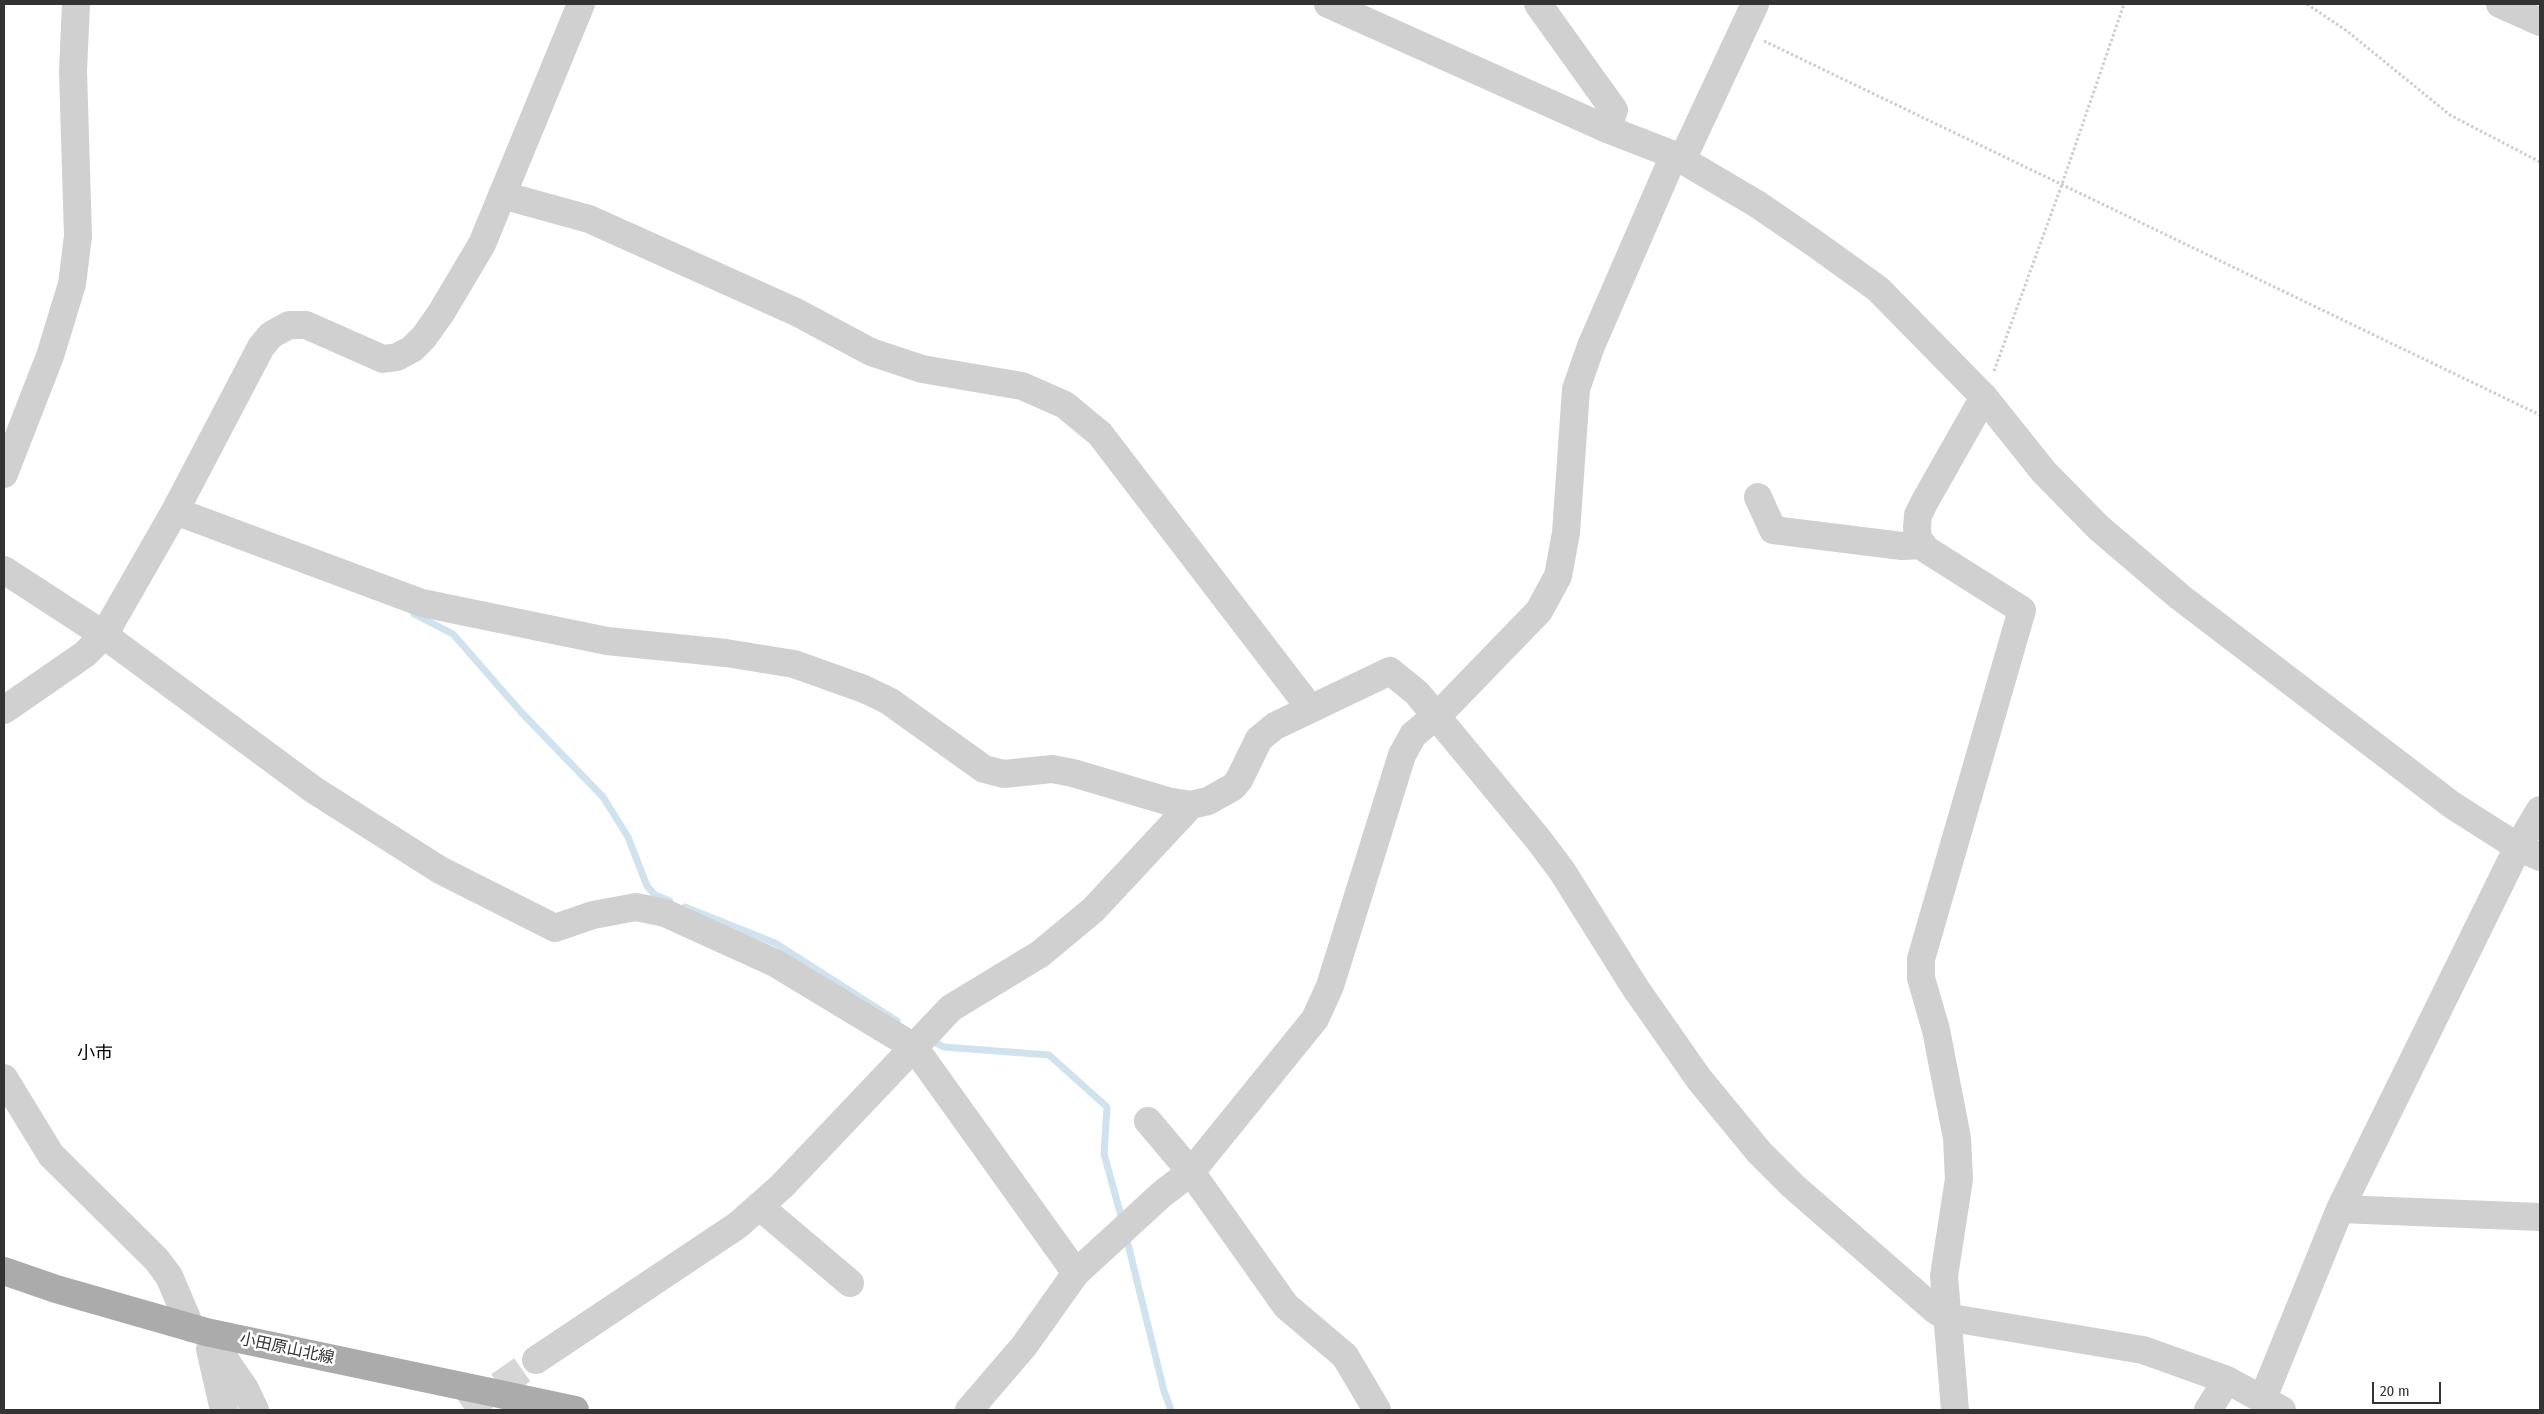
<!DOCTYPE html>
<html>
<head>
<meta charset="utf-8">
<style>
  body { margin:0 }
  #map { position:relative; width:2544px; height:1414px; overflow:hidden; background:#fff; font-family:"Fira Sans Condensed",sans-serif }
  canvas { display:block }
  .frame { position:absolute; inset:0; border:5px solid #333; pointer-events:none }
  .scale { position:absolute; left:2372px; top:1382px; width:69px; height:22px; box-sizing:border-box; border:2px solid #333; border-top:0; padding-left:6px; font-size:15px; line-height:18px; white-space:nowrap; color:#333; -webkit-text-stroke:4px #fff; paint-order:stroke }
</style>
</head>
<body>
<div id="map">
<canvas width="2544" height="1414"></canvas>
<div class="frame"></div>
<div class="scale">20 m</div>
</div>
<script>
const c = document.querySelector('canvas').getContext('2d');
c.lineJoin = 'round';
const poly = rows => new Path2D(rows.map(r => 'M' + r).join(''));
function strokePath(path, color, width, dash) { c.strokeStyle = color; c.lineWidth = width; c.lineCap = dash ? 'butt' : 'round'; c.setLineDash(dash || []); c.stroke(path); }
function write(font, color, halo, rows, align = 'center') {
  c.font = font + ' "Fira Sans Condensed","Noto Sans JP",sans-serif'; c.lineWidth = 5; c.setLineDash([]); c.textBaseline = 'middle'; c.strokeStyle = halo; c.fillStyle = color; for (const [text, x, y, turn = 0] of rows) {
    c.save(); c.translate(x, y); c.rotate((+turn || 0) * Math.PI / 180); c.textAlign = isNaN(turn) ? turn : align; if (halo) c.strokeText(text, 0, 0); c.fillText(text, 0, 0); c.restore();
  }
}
const stream = poly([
  [414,614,453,634,521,712,603,797,628,837,647,886,655,895,670,901],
  [685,907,775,943,897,1021],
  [930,1040,944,1047,1049,1055,1107,1107,1104,1154,1123,1223],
  [1126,1236,1164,1391,1171,1410]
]);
const minorTunnel = poly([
  [465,1410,536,1360]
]);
const path = poly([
  [2307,4,2347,31,2450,115,2540,162],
  [1764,41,2540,415],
  [1994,371,2062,184,2124,4]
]);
const minor = poly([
  [1328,4,1607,129,1674,155,1757,204,1814,243,1878,289,1984,397,2044,472,2099,528,2180,597,2452,805,2518,847,2540,857],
  [1538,4,1614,110,1607,129],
  [2500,4,2540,22],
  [1682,160,1755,4],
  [502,195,589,219,796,312,871,352,922,369,1022,386,1065,405,1100,434,1310,708],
  [4,474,50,356,72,284,78,236,73,71,76,4],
  [1758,497,1773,530,1902,546,1923,545],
  [175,511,422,603,607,641,726,653,794,664,864,689,889,701,984,769,1004,774,1052,769,1073,773,1167,801,1191,805,1208,801,1233,787,1239,780,1259,739,1275,726,1390,671,1417,693,1538,839,1562,871,1636,989,1699,1079,1759,1152,1793,1186,1934,1309,1946,1317,2143,1350,2227,1380,2282,1410],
  [4,570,104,635,314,790,440,870,555,928,593,915,636,907,665,913,775,963,914,1047,1076,1273],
  [4,710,85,654,104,635,175,511,261,347,271,335,289,325,306,325,383,359,397,357,412,349,424,337,441,313,482,244,581,4],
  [4,1078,51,1155,156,1259,169,1276,191,1328],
  [1148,1121,1191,1172,1286,1306,1345,1356,1377,1410],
  [759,1206,850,1283],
  [2340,1209,2540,1217],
  [206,1332,245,1389,255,1410],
  [210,1349,224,1410],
  [536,1360,738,1225,782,1186,951,1008,1040,954,1093,910,1191,805],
  [2263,1398,2340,1209,2518,847,2540,810],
  [969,1410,1024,1346,1076,1273,1162,1194,1191,1172,1315,1019,1330,986,1402,755,1413,735,1446,707,1539,611,1558,576,1566,533,1576,389,1591,346,1674,155],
  [1955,1410,1944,1276,1959,1179,1957,1138,1936,1030,1921,978,1921,959,2022,610,1927,550,1918,539,1917,527,1918,515,1925,501,1984,397],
  [2208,1410,2227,1380]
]);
const major = poly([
  [4,1271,56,1289,206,1332,575,1410]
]);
const streetNames = [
  ["小田原山北線",287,1349,12]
];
const neighbourhoodNames = [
  ["小市",95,1054]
];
strokePath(stream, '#cfe2ee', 7);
strokePath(minorTunnel, '#d6d6d6', 28, [28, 14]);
strokePath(path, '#cdcdcd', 3, [2.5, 2.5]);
strokePath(minor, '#d0d0d0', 28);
strokePath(major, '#ababab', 28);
write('16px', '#333', '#fff', streetNames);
write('18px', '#000', '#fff', neighbourhoodNames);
</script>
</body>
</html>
